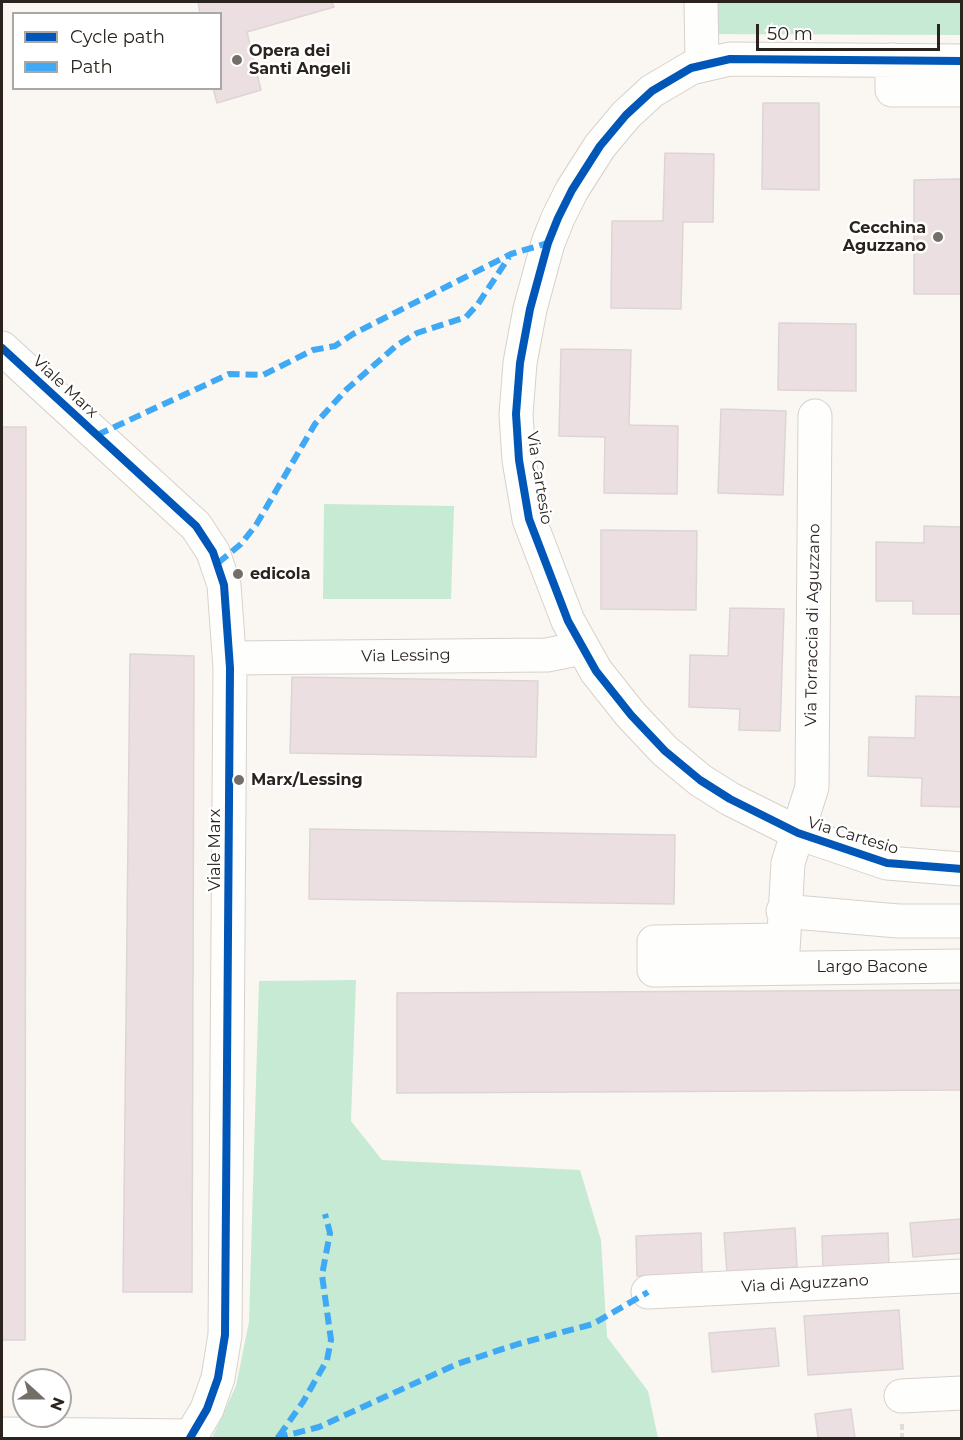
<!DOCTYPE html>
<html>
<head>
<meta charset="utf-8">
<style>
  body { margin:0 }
  #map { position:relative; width:963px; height:1440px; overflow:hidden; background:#faf6f2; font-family:Montserrat,sans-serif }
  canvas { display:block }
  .frame { position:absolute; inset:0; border:3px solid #2b241e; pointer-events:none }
  .legend { position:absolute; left:12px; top:12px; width:210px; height:78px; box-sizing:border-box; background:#fff; border:2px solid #aaa7a5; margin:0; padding:8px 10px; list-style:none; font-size:18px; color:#2b241e }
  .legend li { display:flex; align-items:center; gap:12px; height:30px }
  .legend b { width:30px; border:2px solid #aaa7a5 }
  .north { position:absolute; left:12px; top:1368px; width:60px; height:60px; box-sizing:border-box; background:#fff; border:2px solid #aaa7a5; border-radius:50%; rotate:111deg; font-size:16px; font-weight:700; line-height:24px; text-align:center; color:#2b241e }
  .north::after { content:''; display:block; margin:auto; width:21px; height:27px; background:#736e68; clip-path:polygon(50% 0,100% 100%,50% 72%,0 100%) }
  .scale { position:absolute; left:756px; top:24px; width:184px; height:27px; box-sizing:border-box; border:3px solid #2b241e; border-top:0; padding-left:8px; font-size:18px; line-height:21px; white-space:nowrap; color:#2b241e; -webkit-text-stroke:4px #fff; paint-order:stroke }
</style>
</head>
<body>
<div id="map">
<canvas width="963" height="1440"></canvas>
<div class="frame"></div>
<ul class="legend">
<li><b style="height:8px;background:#0057b8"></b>Cycle path</li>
<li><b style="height:8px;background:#3fa9f5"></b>Path</li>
</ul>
<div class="north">N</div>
<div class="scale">50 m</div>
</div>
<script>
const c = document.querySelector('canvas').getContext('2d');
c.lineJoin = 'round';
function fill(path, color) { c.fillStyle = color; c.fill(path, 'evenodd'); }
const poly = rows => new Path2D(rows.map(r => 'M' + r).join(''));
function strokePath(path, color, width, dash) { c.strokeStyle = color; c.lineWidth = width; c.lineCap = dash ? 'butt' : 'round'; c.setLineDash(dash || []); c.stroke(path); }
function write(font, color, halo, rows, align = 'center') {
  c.font = font + ' Montserrat,sans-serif'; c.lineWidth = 5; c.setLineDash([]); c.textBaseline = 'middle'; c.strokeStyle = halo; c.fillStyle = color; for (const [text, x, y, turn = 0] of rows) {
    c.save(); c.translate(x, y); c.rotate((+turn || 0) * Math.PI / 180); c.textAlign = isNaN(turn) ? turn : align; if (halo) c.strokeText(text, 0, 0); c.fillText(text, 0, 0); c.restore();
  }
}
const green = poly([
  [695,2,961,2,961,35,695,34],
  [324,504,454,506,451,599,323,599],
  [356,980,351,1121,382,1160,580,1170,601,1240,607,1337,648,1391,658,1438,212,1438,236,1386,249,1322,259,981]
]);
const building = poly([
  [198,2,332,2,334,7,247,32,261,90,217,103,213,88,220,88,220,14,200,14,198,2],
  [763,103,819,103,819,190,762,189,763,103],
  [665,153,714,154,713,222,683,222,681,309,611,308,612,221,663,221,665,153],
  [962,179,962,294,914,294,914,180,962,179],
  [779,323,856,324,856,391,778,390,779,323],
  [561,349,631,350,629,425,678,426,677,494,604,493,605,437,559,436,561,349],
  [721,409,786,411,783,495,718,493,721,409],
  [2,427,26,427,25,1340,2,1340,2,427],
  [924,526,962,527,962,614,913,614,913,601,876,601,876,542,924,543,924,526],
  [601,530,697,531,696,610,601,609,601,530],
  [730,608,784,609,780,731,739,730,740,709,689,707,690,655,728,656,730,608],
  [130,654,194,656,192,1292,123,1292,130,654],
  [292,677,538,681,536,757,290,753,292,677],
  [916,696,962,697,962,807,921,806,922,778,868,776,869,737,915,738,916,696],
  [310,829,675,835,674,904,309,899,310,829],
  [962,990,962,1090,397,1093,397,993,962,990],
  [962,1219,962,1253,913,1257,910,1223,962,1219],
  [795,1228,797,1267,727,1272,724,1233,795,1228],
  [701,1233,702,1273,637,1276,636,1236,701,1233],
  [888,1233,889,1268,823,1270,822,1236,888,1233],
  [899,1310,903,1369,808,1375,804,1316,899,1310],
  [775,1328,779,1366,712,1372,709,1333,775,1328],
  [851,1409,855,1438,818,1438,815,1414,851,1409]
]);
const path = poly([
  [902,1424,902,1438]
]);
const minor = poly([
  [701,2,702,64],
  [892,60,892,90,962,90],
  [962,61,730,59,691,68,652,91,626,115,600,146,572,190,558,218,548,243,530,309,520,363,516,414,519,460,529,519,568,621,596,671,631,715,665,751,700,780,730,799,798,833,887,863,962,869],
  [2,348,196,526,213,552,224,585,230,668,225,1335,218,1378,207,1409,190,1438],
  [230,658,547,655,582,648],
  [783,911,898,921,962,921],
  [783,940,654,942,654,970,962,966],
  [782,968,788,863,812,787,815,416],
  [648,1292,962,1276],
  [901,1396,962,1393],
  [2,1434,192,1436]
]);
const quiet = poly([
  [97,435,229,374,263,375,313,350,335,346,353,334,511,254,548,243],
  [218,563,241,544,256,525,315,424,347,389,397,345,417,333,466,317,478,304,509,257],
  [279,1436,303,1402,327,1360,331,1340,322,1275,330,1233,325,1214],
  [276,1438,319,1427,457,1364,518,1344,593,1324,648,1292]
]);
const cycleway = poly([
  [962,61,730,59,691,68,652,91,626,115,600,146,572,190,558,218,548,243,530,309,520,363,516,414,519,460,529,519,568,621,596,671,631,715,665,751,700,780,730,799,798,833,887,863,962,869],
  [2,348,196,526,213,552,224,585,230,668,225,1335,218,1378,207,1409,190,1438]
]);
const markers = [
  [237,60,6,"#736e68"],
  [938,237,6,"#736e68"],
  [238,574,6,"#736e68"],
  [239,780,6,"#736e68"]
];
const poiNames = [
  ["Opera dei",249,51],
  ["Santi Angeli",249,69],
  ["Cecchina",926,228,"right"],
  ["Aguzzano",926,246,"right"],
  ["edicola",250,574],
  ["Marx/Lessing",251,780]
];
const streetNames = [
  ["Viale Marx",65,387,43],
  ["Via Cartesio",539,478,81],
  ["Via Torraccia di Aguzzano",813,625,-89],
  ["Via Lessing",406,656,-1],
  ["Via Cartesio",853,836,17],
  ["Viale Marx",215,850,-90],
  ["Largo Bacone",872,967],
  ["Via di Aguzzano",805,1284,-3]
];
fill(green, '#c6ead4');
fill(building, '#ecdfe2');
strokePath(building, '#dcd5d5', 1.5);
strokePath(minor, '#d7d1cc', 35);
strokePath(path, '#dedcdc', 4, [6, 3]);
strokePath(minor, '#fefefd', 33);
strokePath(quiet, '#3fa9f5', 6, [12, 6]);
strokePath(cycleway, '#0057b8', 8);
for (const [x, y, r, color] of markers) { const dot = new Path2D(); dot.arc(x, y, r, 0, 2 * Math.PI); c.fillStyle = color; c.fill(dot); strokePath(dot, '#fff', 2); }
write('bold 16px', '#2b241e', '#fff', poiNames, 'left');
write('16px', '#2b241e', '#fff', streetNames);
</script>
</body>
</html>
